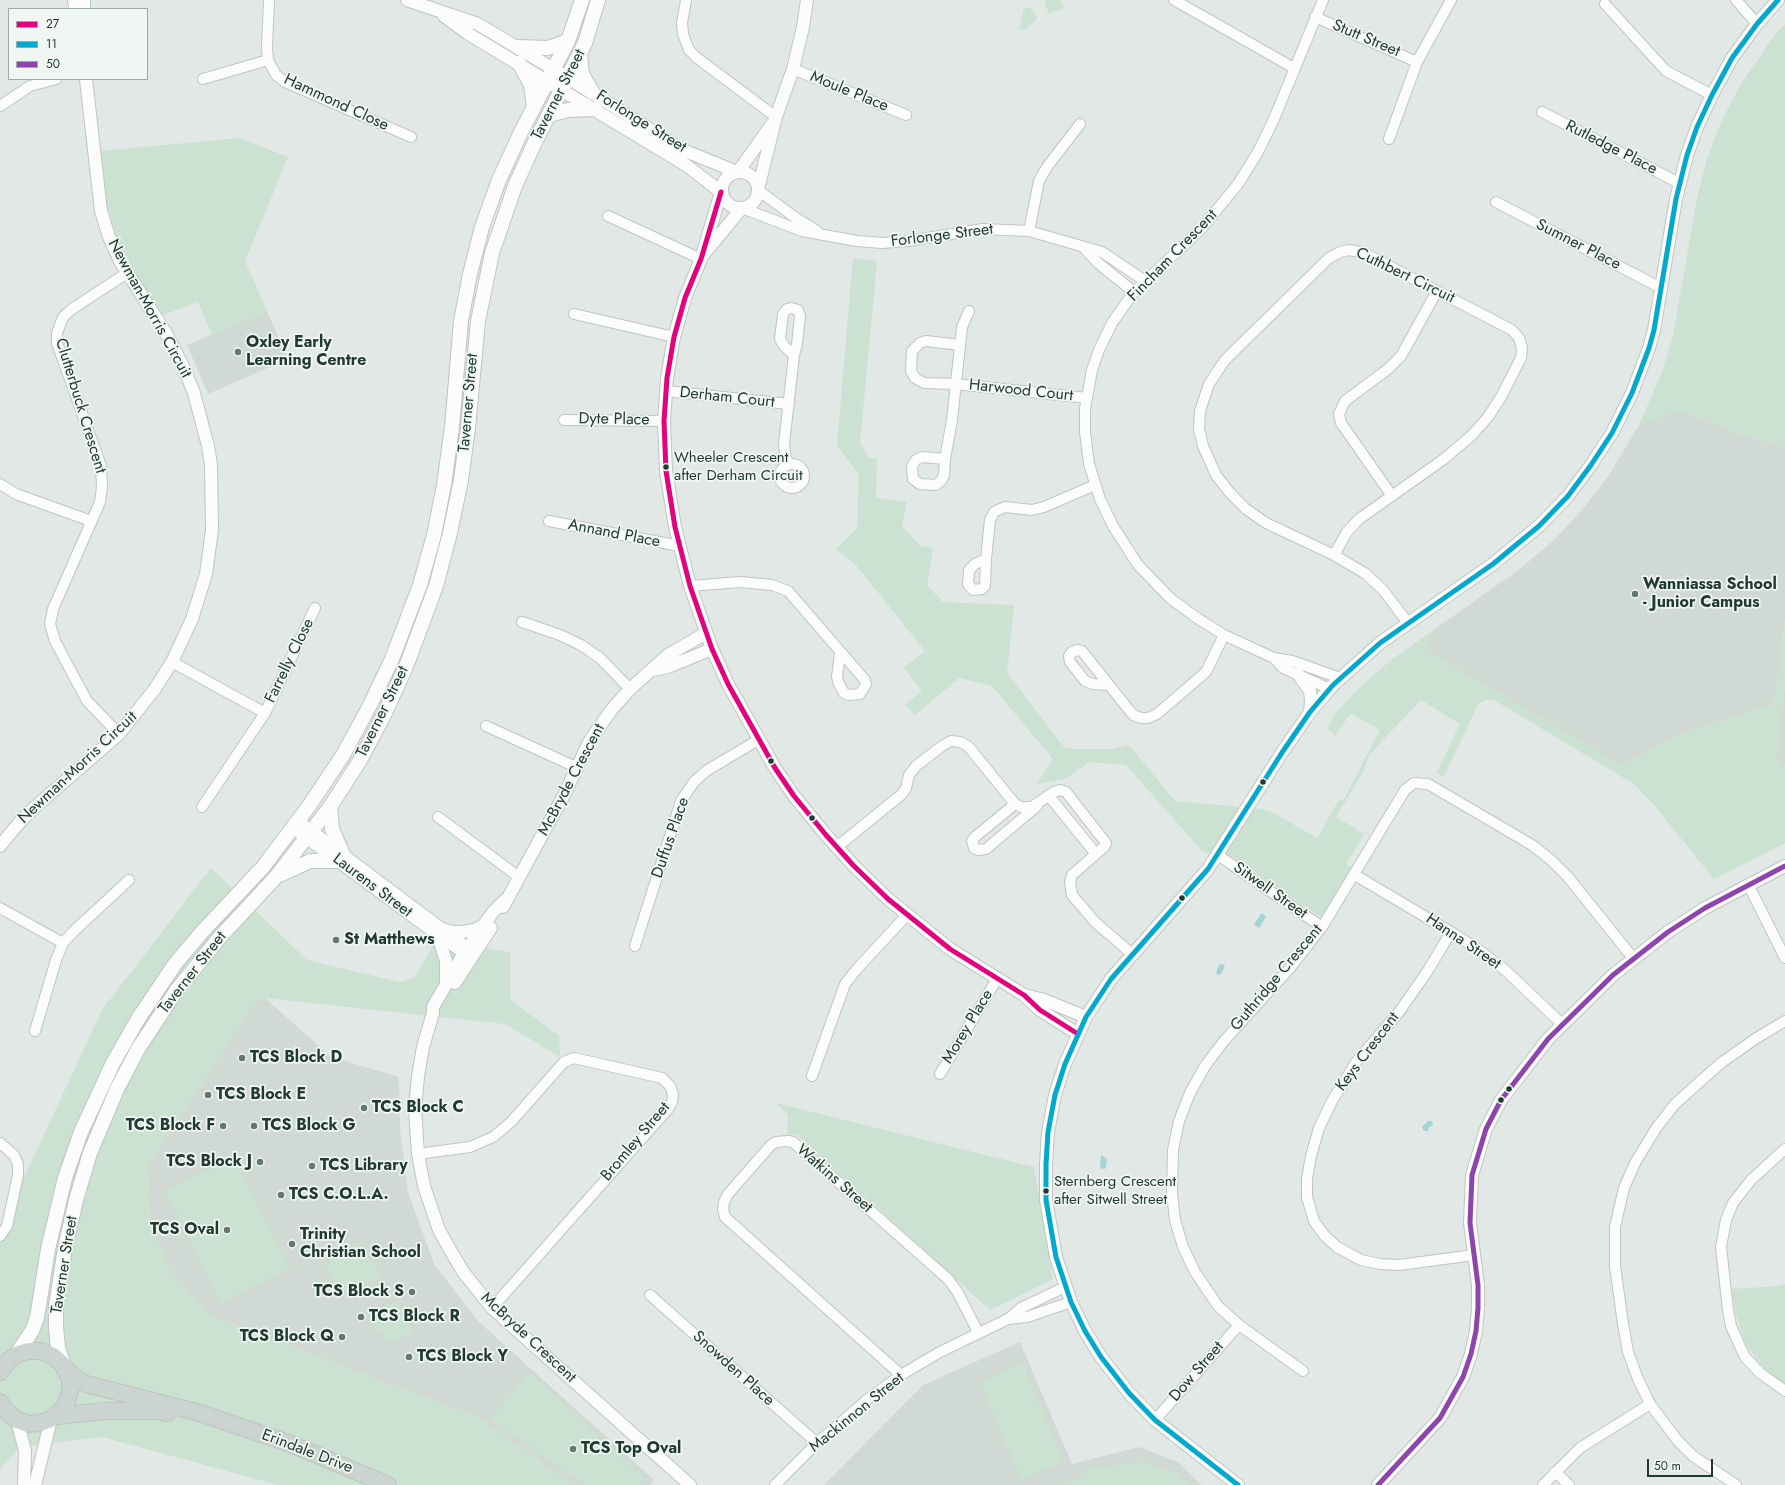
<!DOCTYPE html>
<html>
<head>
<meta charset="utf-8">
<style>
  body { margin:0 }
  #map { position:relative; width:1785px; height:1485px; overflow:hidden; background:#e2e8e5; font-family:Jost,sans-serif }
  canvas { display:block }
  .legend { position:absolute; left:8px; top:8px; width:140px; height:72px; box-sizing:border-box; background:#f0f7f3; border:1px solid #9daba5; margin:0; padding:5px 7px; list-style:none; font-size:12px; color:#213a31 }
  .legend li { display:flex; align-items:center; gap:8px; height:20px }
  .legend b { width:20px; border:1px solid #9daba5 }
  .scale { position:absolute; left:1647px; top:1459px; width:66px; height:18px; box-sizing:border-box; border:2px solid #213a31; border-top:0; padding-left:5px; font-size:12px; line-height:14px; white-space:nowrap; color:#213a31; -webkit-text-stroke:3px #f0f7f3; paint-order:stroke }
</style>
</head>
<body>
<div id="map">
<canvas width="1785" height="1485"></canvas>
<ul class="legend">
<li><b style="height:5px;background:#e5007d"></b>27</li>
<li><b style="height:5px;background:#00a9ce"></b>11</li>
<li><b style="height:5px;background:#8e44ad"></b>50</li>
</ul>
<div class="scale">50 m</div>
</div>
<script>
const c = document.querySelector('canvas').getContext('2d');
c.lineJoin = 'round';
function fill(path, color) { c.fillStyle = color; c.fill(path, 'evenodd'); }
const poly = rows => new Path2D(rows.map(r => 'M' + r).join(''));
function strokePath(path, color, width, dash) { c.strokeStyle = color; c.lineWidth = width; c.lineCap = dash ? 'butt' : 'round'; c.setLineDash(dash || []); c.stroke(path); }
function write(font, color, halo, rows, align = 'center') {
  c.font = font + ' Jost,sans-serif'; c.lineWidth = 3.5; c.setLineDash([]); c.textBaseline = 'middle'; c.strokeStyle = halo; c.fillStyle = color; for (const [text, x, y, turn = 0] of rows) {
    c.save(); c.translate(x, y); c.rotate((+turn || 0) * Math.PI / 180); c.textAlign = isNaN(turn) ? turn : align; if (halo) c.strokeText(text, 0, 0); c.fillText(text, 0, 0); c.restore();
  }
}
const built = poly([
  [267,311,288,359,208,394,187,345],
  [1679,410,1740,434,1785,447,1785,619,1775,696,1773,702,1766,707,1691,730,1661,744,1628,763,1619,764,1432,654,1427,650,1426,644,1427,637,1431,632,1521,568,1553,541,1581,511,1607,478,1639,425],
  [1785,682,1785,767,1776,760],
  [265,998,331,1057,399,1077,400,1130,408,1192,434,1264,478,1321,654,1480,650,1485,572,1485,479,1418,211,1316,171,1273,150,1223,148,1166,254,1003],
  [1020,1342,1072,1464,1139,1447,1178,1462,1201,1485,824,1485,923,1385]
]);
const green = poly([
  [1047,0,1061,0,1064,8,1049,14,1045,4],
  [1029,7,1034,12,1033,15,1036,15,1037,19,1027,28,1019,30,1024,9],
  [1785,24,1785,447,1740,434,1679,410,1639,425,1662,372,1673,336,1697,198,1707,159,1721,122,1739,87,1773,37],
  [240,138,288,157,245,261,267,311,212,335,198,302,163,315,144,287,120,247,106,201,100,151],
  [853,258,877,261,860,443,869,458,877,458,876,498,907,502,902,526,920,546,933,548,927,585,943,602,1014,605,1007,673,1064,747,1075,749,1112,749,1129,745,1175,801,1263,809,1269,812,1270,811,1317,838,1339,800,1343,801,1380,730,1351,713,1335,736,1328,729,1333,716,1360,687,1390,661,1431,632,1427,637,1426,644,1427,650,1432,654,1620,764,1628,763,1661,744,1691,730,1766,707,1773,702,1775,696,1785,619,1785,682,1776,760,1785,767,1785,843,1714,879,1654,805,1634,784,1494,700,1485,700,1478,705,1443,778,1437,772,1460,724,1421,700,1368,756,1364,770,1336,817,1364,834,1346,864,1355,870,1322,918,1232,856,1203,852,1126,765,1089,762,1065,779,1037,784,1053,759,992,686,959,678,915,715,905,705,922,691,904,668,925,651,856,565,836,549,857,528,859,475,837,445],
  [211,868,307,960,399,982,414,978,435,942,510,952,510,999,559,1036,560,1057,505,1024,265,998,254,1003,148,1166,150,1223,171,1273,211,1316,479,1418,572,1485,278,1485,102,1437,20,1447,0,1469,0,1229,102,1010],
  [776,1103,1034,1167,1053,1279,990,1310,797,1135,787,1135,788,1115],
  [234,1157,290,1268,221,1304,165,1191],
  [358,1245,363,1247,368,1258,375,1263,380,1274,375,1281,344,1293,336,1291,327,1268,332,1256],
  [1785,1284,1785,1384,1772,1375,1758,1362,1744,1340,1735,1312,1732,1289,1779,1286],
  [398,1301,414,1332,387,1343,381,1330,376,1331,369,1314],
  [1023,1363,1064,1462,1021,1479,980,1382],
  [530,1372,645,1479,639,1485,585,1485,490,1419],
  [1142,1462,1178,1474,1188,1485,1067,1485,1093,1468]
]);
const water = poly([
  [1262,913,1266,917,1259,928,1254,924],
  [1221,964,1225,965,1221,974,1218,975,1216,973,1219,965],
  [1428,1121,1432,1121,1433,1125,1429,1127,1428,1131,1424,1131,1422,1127],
  [1101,1155,1107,1159,1106,1168,1104,1169,1100,1168]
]);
const minor = poly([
  [269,0,267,47,268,60,276,75,285,82,411,137],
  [686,0,682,23,683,34,689,50,697,58,776,117],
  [1174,0,1294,68],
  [1323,0,1274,119,1258,152,1238,184,1202,228,1134,292,1112,323,1099,350,1092,370,1085,409,1085,432,1089,464,1100,499,1113,526,1138,565,1171,599,1197,618,1224,635,1274,658,1292,661,1340,678],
  [1736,0,1757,24],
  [1605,4,1666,71,1712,95],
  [1315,17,1417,62],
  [793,69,906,115],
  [203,79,268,60],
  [0,106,30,86,56,79],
  [1542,112,1679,183],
  [1389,139,1417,62,1451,0],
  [758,190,793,216,817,231],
  [1496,202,1661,288],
  [742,208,802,231,857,241,882,243,908,241,983,229,1029,231,1102,252,1145,281],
  [608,216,701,259],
  [1029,231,1039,181,1047,167,1080,124],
  [1085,249,1098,263,1134,292],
  [574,314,674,337],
  [960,345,926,341,920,343,912,351,911,371,915,378,924,383,956,384,1087,398],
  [666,391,789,404],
  [564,420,664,421],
  [945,459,944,475,941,481,936,485,920,484,913,479,912,466,916,460,922,457,945,459,952,420,962,327,969,311],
  '780 476a12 12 0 1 1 24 0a12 12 0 1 1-24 0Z',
  [788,464,785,454,784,444,794,355,797,344,800,316,798,310,791,308,787,309,783,314,780,339,784,346,794,355],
  [0,484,16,494,91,521],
  [1392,496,1341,423,1339,414,1345,401,1388,369,1401,356,1437,291],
  [549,521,680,546],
  [1334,555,1266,523,1246,509,1230,493,1216,475,1203,446,1199,429,1200,411,1209,384,1225,360,1329,258,1340,252,1349,250,1364,253,1512,330,1519,338,1522,348,1521,358,1501,397,1488,417,1472,435,1444,459,1359,519,1347,532,1334,555,1366,574,1383,590,1408,623],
  [986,559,985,586,982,589,973,590,968,584,969,570,975,564,986,559,990,520,994,512,1005,507,1032,510,1044,507,1095,485],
  [690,586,740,582,772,585,788,591,865,680,866,684,860,694,849,695,844,693,839,684,837,677,840,653],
  [522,622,560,635,581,645,600,658,630,689],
  [1274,658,1283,668,1330,689],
  [172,662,265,713],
  [1108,685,1093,684,1085,681,1070,662,1069,656,1072,652,1077,650,1082,651,1133,715,1141,718,1148,718,1157,714,1206,672,1224,635],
  [486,726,578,768],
  [119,734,87,701,55,641,50,624,53,609,100,502,102,487,101,466,57,343,57,333,63,317,72,309,127,273],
  [1049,796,1096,854],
  [1015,804,975,837,972,841,974,848,978,850,986,849,1037,806],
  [202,807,265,713,315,608],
  [438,817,519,877],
  [298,820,474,952],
  [292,828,438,936,469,957],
  [837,847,902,794,906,788,909,775,916,766,942,746,951,741,960,742,968,746,1015,804,1021,807,1032,807,1054,792,1060,790,1066,792,1106,843,1105,846,1072,875,1070,882,1072,895,1095,922,1132,954],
  [1218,855,1322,927],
  [1355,875,1451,932,1479,950,1505,970,1562,1024],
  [1748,884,1785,958],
  [0,908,63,943],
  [1451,932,1427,972,1399,1012,1357,1061,1332,1101,1319,1128,1311,1156,1307,1179,1307,1197,1314,1221,1324,1235,1337,1247,1361,1260,1380,1264,1399,1265,1474,1255],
  [635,946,681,801,694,782,706,771,758,740],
  [35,1031,56,960,63,943,75,930,129,880],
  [940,1074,997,979],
  [812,1076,845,984,856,970,907,915],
  [0,1143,14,1155,18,1164,18,1175,7,1226,0,1236],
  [1785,1149,1751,1180,1733,1203,1726,1220,1721,1247,1728,1310,1731,1326,1738,1342,1745,1357,1760,1373,1785,1391],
  [418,1154,470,1147,493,1137,511,1122,564,1062,574,1058,662,1078,670,1086,673,1094,672,1102,668,1109,492,1308],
  [650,1295,817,1443],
  [1008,1319,1027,1317,1071,1302],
  [1303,1371,1239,1325,1218,1306,1195,1272,1183,1247,1175,1220,1172,1193,1173,1150,1179,1121,1190,1093,1205,1066,1224,1041,1290,968,1322,927,1405,790,1414,783,1428,784,1532,845,1551,860,1568,877,1633,958],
  [901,1375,725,1217,723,1209,724,1202,728,1194,771,1145,776,1142,788,1141,793,1142,949,1280,958,1293,978,1332],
  [1155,1420,1239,1325],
  [1555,1472,1569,1485],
  [775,1485,817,1443,868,1399,901,1375,940,1352,1008,1319,1021,1308,1065,1287],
  [1543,1485,1580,1448,1650,1404],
  [1736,1485,1693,1456,1678,1441,1650,1404,1638,1379,1628,1352,1623,1324,1615,1266,1615,1227,1624,1188,1635,1163,1657,1127,1675,1104,1721,1063,1755,1039,1785,1021]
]);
const tertiary = poly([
  [74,0,75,9],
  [84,0,84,9],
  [407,0,478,24,568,78,683,150,737,172],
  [444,16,467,33,686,165,721,192],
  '722 190a18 18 0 1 1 36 0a18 18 0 1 1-36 0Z',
  [738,172,772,124],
  [758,189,776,117,793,69,803,27,807,0],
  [721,192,701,259,685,298,674,337,667,378,664,421,666,471,675,527,690,586,712,649,728,684,775,768,794,796,826,835,853,865,888,899,950,949,1024,995,1040,1010,1078,1034],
  [704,254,741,209],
  [653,670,668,667,712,649],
  [1298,674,1310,691,1311,701,1310,712],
  [0,846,18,824,35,807,119,734,154,690,172,662,192,619,206,574,212,530,211,465,208,446,194,393,182,364,167,335,120,261,109,237,101,211,86,79],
  [505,900,493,912,464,953,433,1007,433,1013,423,1047,418,1076,415,1109,418,1154,424,1186,439,1230,453,1255,464,1273,492,1308,690,1485],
  [503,907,564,795,589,742,612,709,630,689,668,655,706,633],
  [443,929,452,932,462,932,474,930,484,925],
  [438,936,446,961,446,982],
  [455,983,491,928],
  [1025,995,1044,1000,1086,1017],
  [17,1420,25,1451,24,1485],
  [35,1485,51,1419],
  [1238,1485,1155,1420,1129,1393,1101,1357,1085,1331,1071,1302,1056,1257,1046,1200,1046,1164,1048,1132,1055,1095,1065,1064,1086,1017,1111,979,1208,869,1283,751,1310,712,1333,685,1380,643,1493,564,1539,526,1568,496,1591,465,1612,433,1632,393,1649,348,1654,330,1676,199,1687,155,1697,127,1712,95,1732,58,1757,24,1778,0],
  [1378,1485,1440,1418,1463,1377,1471,1354,1476,1331,1478,1308,1478,1285,1470,1223,1472,1175,1486,1129,1501,1100,1548,1039,1613,975,1668,932,1705,908,1785,866]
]);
const secondary = poly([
  [518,47,548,48,568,41],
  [580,54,582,74,593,93],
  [519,63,531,85,534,107],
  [549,115,568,110,595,109],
  [330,807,332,829,343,854],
  [282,874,310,861,337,861],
  [16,1355,32,1331,37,1318,48,1249,65,1178,81,1132,113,1063,138,1019,175,964,202,932,263,867,309,806,343,755,369,707,392,659,420,585,434,535,444,485,452,427,461,321,470,274,482,227,499,180,520,134,568,41,582,0],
  [64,1366,58,1348,56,1327,56,1306,65,1248,76,1200,90,1153,117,1089,138,1049,176,991,220,937,275,878,330,807,359,762,384,715,407,664,436,586,450,533,461,480,468,428,478,321,492,253,515,186,535,142,585,43,598,0]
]);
const primary = poly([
  [65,1368,74,1377,86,1384,200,1413,291,1444,388,1485],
  [0,1372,6,1363,16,1355,28,1351,41,1351,53,1356,62,1364,70,1379,70,1390,67,1402,61,1411,51,1419,40,1423,28,1424,17,1420,6,1411,0,1402],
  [57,1416,104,1411,158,1411,167,1413]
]);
const bus1 = poly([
  [721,192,701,259,685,298,674,337,667,378,664,421,666,471,675,527,690,586,712,649,728,684,775,768,794,796,826,835,853,865,888,899,950,949,1024,995,1040,1010,1078,1034]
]);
const bus2 = poly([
  [1238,1485,1155,1420,1129,1393,1101,1357,1085,1331,1071,1302,1056,1257,1046,1200,1046,1164,1048,1132,1055,1095,1065,1064,1086,1017,1111,979,1208,869,1283,751,1310,712,1333,685,1380,643,1493,564,1539,526,1568,496,1591,465,1612,433,1632,393,1649,348,1654,330,1676,199,1687,155,1697,127,1712,95,1732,58,1757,24,1778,0]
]);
const bus3 = poly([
  [1378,1485,1440,1418,1463,1377,1471,1354,1476,1331,1478,1308,1478,1285,1470,1223,1472,1175,1486,1129,1501,1100,1548,1039,1613,975,1668,932,1705,908,1785,866]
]);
const markers = [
  [238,352,4,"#657770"],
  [666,467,3.5,"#213a31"],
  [1635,594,4,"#657770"],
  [771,761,3.5,"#213a31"],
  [1263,782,3.5,"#213a31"],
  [812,818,3.5,"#213a31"],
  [1182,898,3.5,"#213a31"],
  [336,940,4,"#657770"],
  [242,1058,4,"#657770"],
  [1509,1089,3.5,"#213a31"],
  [208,1095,4,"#657770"],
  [1501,1100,3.5,"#213a31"],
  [364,1108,4,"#657770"],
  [223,1126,4,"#657770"],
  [254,1126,4,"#657770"],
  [260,1162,4,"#657770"],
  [312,1166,4,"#657770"],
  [1046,1191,3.5,"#213a31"],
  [281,1195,4,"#657770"],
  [227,1230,4,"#657770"],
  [292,1244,4,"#657770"],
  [412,1292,4,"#657770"],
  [361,1317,4,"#657770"],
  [342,1337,4,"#657770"],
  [409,1357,4,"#657770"],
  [573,1449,4,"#657770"]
];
const busNames = [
  ["Wheeler Crescent",674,458],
  ["after Derham Circuit",674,476],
  ["Sternberg Crescent",1054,1182],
  ["after Sitwell Street",1054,1200]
];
const streetNames = [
  ["Stutt Street",1366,39,23],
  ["Moule Place",849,92,22],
  ["Taverner Street",559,95,-63],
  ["Hammond Close",336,103,25],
  ["Forlonge Street",641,122,32],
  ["Rutledge Place",1611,148,27],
  ["Forlonge Street",942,236,-7],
  ["Sumner Place",1578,245,27],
  ["Fincham Crescent",1173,256,-46],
  ["Cuthbert Circuit",1405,276,26],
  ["Newman-Morris Circuit",149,309,61],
  ["Harwood Court",1021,391,6],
  ["Derham Court",727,398,6],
  ["Taverner Street",469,403,-85],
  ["Clutterbuck Crescent",80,406,73],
  ["Dyte Place",614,420,1],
  ["Annand Place",614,534,11],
  ["Farrelly Close",290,661,-64],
  ["Taverner Street",383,712,-64],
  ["Newman-Morris Circuit",78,768,-43],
  ["McBryde Crescent",572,780,-62],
  ["Duffus Place",671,838,-71],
  ["Laurens Street",372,886,37],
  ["Sitwell Street",1270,891,35],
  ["Hanna Street",1463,942,34],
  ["Taverner Street",193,973,-52],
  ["Guthridge Crescent",1277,978,-50],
  ["Morey Place",968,1027,-59],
  ["Keys Crescent",1368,1052,-53],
  ["Bromley Street",636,1142,-50],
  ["Watkins Street",834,1179,41],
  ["Taverner Street",65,1265,-81],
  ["McBryde Crescent",528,1338,43],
  ["Snowden Place",733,1369,42],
  ["Dow Street",1197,1372,-49],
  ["Mackinnon Street",857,1413,-39],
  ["Erindale Drive",307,1452,21]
];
const poiNames = [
  ["Oxley Early",246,343],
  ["Learning Centre",246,361],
  ["Wanniassa School",1643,585],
  ["- Junior Campus",1643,603],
  ["St Matthews",344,940],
  ["TCS Block D",250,1058],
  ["TCS Block E",216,1095],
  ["TCS Block C",372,1108],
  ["TCS Block F",215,1126,"right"],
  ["TCS Block G",262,1126],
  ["TCS Block J",252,1162,"right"],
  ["TCS Library",320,1166],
  ["TCS C.O.L.A.",289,1195],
  ["TCS Oval",219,1230,"right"],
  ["Trinity",300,1235],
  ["Christian School",300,1253],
  ["TCS Block S",404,1292,"right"],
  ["TCS Block R",369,1317],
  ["TCS Block Q",334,1337,"right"],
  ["TCS Block Y",417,1357],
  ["TCS Top Oval",581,1449]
];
fill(built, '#d0d9d4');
fill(green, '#cbe1d1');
fill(water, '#a4d2d5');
strokePath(minor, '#bfc5c2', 12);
strokePath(tertiary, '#bfc5c2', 14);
strokePath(secondary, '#bec5c2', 16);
strokePath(primary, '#bcc4c1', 18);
strokePath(minor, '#fbfcfb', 10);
strokePath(tertiary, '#fbfcfb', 12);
strokePath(secondary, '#fbfcfb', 14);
strokePath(primary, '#ccd4d1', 16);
strokePath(bus1, '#e5007d', 5);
strokePath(bus2, '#00a9ce', 5);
strokePath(bus3, '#8e44ad', 5);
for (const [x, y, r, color] of markers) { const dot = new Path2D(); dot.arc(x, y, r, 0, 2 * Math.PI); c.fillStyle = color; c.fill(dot); strokePath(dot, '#f0f7f3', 1.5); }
write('15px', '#213a31', '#f0f7f3', busNames, 'left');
write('16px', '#213a31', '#f0f7f3', streetNames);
write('bold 16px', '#213a31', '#f0f7f3', poiNames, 'left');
</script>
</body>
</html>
